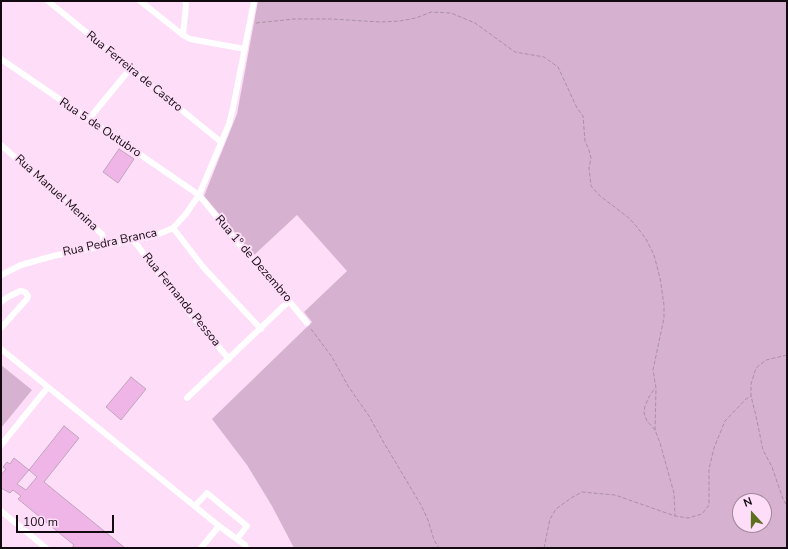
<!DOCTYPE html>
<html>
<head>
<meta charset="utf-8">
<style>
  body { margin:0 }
  #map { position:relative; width:788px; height:549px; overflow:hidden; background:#fdddf7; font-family:"Nunito Sans",sans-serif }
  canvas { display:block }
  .frame { position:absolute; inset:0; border:2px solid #130911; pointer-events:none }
  .north { position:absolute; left:732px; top:493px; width:40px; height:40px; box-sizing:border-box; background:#fdddf7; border:1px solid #9f889b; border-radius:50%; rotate:339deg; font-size:11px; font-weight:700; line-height:16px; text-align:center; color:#130911 }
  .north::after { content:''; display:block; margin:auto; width:14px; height:18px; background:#5c6f1d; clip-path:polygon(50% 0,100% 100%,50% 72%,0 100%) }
  .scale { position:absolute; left:16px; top:515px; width:98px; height:18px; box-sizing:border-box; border:2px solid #130911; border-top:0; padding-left:5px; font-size:12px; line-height:14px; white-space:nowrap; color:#130911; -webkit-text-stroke:3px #fdddf7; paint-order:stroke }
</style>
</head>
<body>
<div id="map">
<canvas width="788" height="549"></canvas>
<div class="frame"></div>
<div class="north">N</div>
<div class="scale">100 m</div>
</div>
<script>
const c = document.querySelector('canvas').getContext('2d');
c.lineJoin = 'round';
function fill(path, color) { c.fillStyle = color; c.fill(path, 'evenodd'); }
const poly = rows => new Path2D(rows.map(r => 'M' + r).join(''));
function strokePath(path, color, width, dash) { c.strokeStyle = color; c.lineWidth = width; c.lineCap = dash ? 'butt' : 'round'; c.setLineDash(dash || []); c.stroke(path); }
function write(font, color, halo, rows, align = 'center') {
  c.font = font + ' "Nunito Sans",sans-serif'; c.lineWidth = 4; c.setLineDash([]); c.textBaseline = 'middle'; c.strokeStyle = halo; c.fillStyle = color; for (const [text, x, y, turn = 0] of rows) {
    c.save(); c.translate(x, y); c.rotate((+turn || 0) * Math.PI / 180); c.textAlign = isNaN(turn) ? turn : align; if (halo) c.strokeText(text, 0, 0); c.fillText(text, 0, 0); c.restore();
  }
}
const green = poly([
  [258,1,787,1,787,548,294,548,272,506,247,465,212,419,312,322,304,312,347,271,297,215,254,255,204,196,237,114],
  [740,501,764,501,764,525,740,525],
  [1,365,32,390,1,428]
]);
const building = poly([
  [119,149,134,159,118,183,103,172,119,149],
  [131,377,146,389,121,420,106,407,131,377],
  [64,426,79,438,44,482,125,548,72,548,74,545,18,499,21,496,13,490,10,493,1,488,1,475,6,469,3,467,7,462,10,464,14,458,29,470,64,426],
  [29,470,37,477,26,490,17,484,29,470]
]);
const path = poly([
  [256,23,294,19,331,19,381,22,400,21,416,18,431,12,451,13,475,23,515,52,544,57,558,67,577,108,583,116,585,141,589,150,591,158,589,168,591,186,600,196,629,218,637,227,646,239,654,255,660,278,664,305,664,318,653,370,656,388,655,430,660,443,674,493,675,516],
  [311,329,332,357,348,386,369,416,384,443,421,505,428,520,434,540,439,548],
  [787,355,766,360,756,368,751,384,751,396,756,416,763,450,772,467,783,499,787,506],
  [655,430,647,421,644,413,645,406,649,397,655,388],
  [544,548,550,519,556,509,571,498,582,492,615,495,675,516,688,518,702,514,709,505,709,469,714,448,725,421,746,399,751,396]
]);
const street = poly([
  [48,1,221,142],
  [140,1,183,35,190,39,245,49],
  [183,35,186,5,185,1],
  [1,59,199,195,239,244,289,301,307,323],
  [88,120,130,69],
  [1,145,102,234,105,246],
  [173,228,204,268,261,329],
  [134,241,182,304,229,359],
  [1,275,21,265,53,256,154,236,173,228,185,215,199,195,229,124,233,108,254,1],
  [1,302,8,297,20,291,25,292,28,296,27,299,1,328],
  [1,349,48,387],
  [187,398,289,301],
  [1,445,48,387,219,526,245,545,246,548],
  [195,506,207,493,247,526,237,539],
  [1,511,46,548],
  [201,548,219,526]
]);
const streetNames = [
  ["Rua Ferreira de Castro",134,72,39],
  ["Rua 5 de Outubro",100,128,34],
  ["Rua Manuel Menina",56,193,42],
  ["Rua Pedra Branca",110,243,-12],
  ["Rua 1º de Dezembro",253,259,49],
  ["Rua Fernando Pessoa",181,300,51]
];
fill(green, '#d7b1d0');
fill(building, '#f0b5e7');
strokePath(building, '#c0a3bb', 1);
strokePath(path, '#aa91a5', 1, [4, 2]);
strokePath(street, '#fff', 6);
write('12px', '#130911', '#fdddf7', streetNames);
</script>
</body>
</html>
